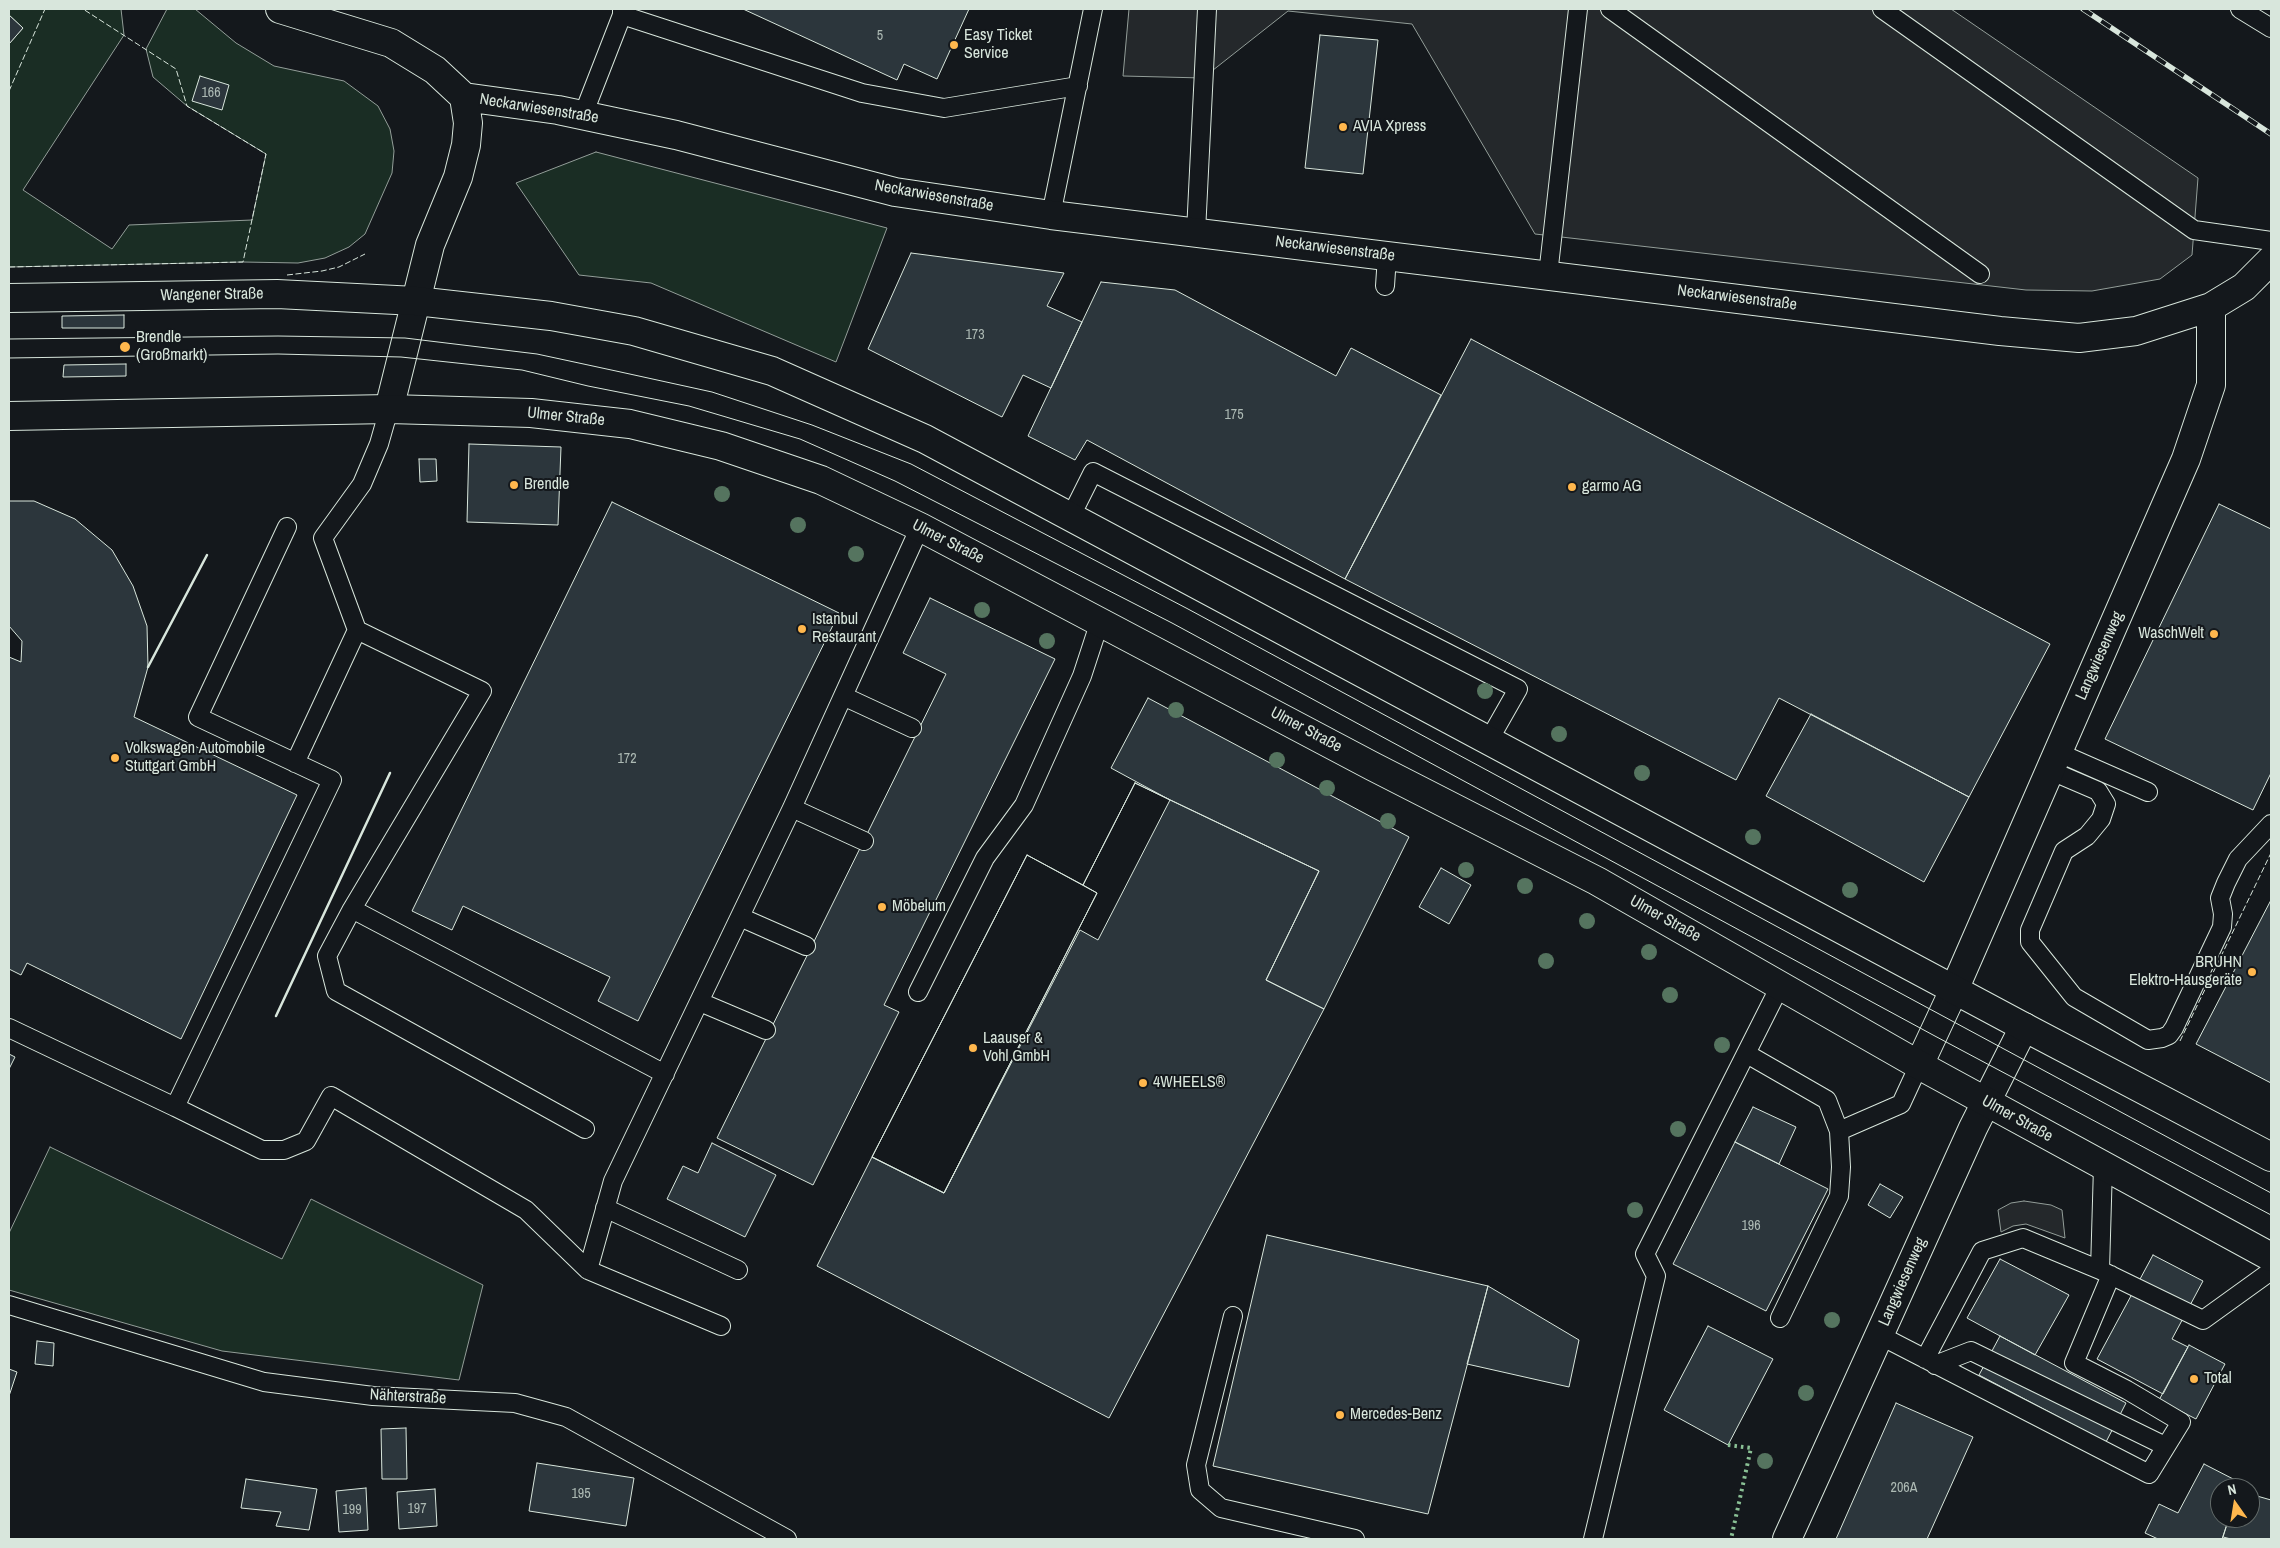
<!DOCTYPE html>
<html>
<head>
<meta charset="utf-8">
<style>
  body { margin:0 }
  #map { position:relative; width:2280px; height:1548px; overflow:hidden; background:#14181c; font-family:"Archivo Narrow",sans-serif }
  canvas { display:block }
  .frame { position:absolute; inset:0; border:10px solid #d8e6dc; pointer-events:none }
  .north { position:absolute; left:2210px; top:1478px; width:50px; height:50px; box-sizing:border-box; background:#14181c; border:1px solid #626a69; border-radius:50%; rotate:347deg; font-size:14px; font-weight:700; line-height:20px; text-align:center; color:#d8e6dc }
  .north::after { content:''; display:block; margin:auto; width:18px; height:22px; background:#ffb74d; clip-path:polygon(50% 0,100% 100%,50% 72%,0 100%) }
</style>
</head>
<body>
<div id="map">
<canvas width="2280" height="1548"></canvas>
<div class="frame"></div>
<div class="north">N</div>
</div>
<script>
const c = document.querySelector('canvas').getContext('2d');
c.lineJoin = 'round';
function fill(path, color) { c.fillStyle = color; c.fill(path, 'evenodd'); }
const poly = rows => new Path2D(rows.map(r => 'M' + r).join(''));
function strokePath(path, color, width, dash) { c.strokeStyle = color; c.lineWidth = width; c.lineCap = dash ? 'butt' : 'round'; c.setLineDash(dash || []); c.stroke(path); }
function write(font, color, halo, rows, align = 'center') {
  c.font = font + ' "Archivo Narrow",sans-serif'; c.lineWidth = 4; c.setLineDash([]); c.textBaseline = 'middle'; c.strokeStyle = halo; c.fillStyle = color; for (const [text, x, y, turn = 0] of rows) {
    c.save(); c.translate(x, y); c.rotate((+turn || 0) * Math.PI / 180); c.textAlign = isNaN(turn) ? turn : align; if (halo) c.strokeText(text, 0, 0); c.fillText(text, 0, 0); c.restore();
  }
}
const green = poly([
  [9,9,121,9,124,35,23,190,112,249,129,225,252,220,266,154,187,106,153,77,146,49,167,9,195,9,236,43,274,66,344,81,378,106,390,129,394,151,392,173,365,234,349,247,325,258,298,263,243,262,9,267,9,44,23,28,9,15,9,9],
  [596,152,887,228,836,362,651,283,579,275,516,183,596,152],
  [50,1147,282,1259,311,1199,483,1285,459,1380,222,1351,9,1290,9,1233,50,1147]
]);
const parking = poly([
  [1129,9,1951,9,2198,178,2192,255,2160,279,2092,291,2026,290,1535,234,1412,24,1288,11,1203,78,1123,76,1129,9],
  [2024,1201,2051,1205,2062,1210,2065,1238,2026,1224,2013,1226,2001,1232,1998,1210,2011,1203,2024,1201]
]);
const building = poly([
  [743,9,969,9,937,79,904,64,897,80,743,9],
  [9,15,23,28,9,44,9,15],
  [1320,35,1378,40,1363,174,1305,168,1320,35],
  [200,76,229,85,222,110,192,101,200,76],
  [911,253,1064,273,1047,306,1082,322,1051,388,1023,375,1002,417,868,349,911,253],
  [1101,282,1175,290,1336,376,1351,348,1441,395,1345,579,1087,440,1075,460,1028,436,1101,282],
  [124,315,124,328,62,328,62,316,124,315],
  [1471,339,2050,644,1969,797,1779,698,1736,780,1345,579,1471,339],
  [126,364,126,376,63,377,64,365,126,364],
  [469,444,561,447,558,525,467,522,469,444],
  [419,459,436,459,437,481,420,482,419,459],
  [9,501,34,501,75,519,112,550,133,586,147,626,148,667,134,717,297,795,181,1039,27,963,21,975,9,969,9,657,21,662,22,641,9,626,9,501],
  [612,502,839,613,638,1021,598,1001,610,977,463,906,452,930,412,911,612,502],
  [2219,504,2271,529,2271,773,2253,810,2105,739,2219,504],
  [930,598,1055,659,884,1005,899,1012,813,1185,717,1138,946,674,903,653,930,598],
  [1148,698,1409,837,1324,1009,1266,980,1319,871,1170,800,1111,768,1148,698],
  [1811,714,1969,797,1924,882,1766,796,1811,714],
  [1135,783,1170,800,1098,940,1080,930,944,1193,872,1157,1027,855,1083,885,1135,783],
  [1135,783,1319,871,1266,980,1324,1009,1109,1418,817,1266,872,1157,944,1193,1097,893,1083,885,1135,783],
  [1027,855,1097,893,944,1193,872,1157,1027,855],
  [1441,868,1471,885,1449,924,1419,907,1441,868],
  [2271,900,2271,1083,2196,1044,2271,900],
  [9,1054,15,1057,9,1069,9,1054],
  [1753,1107,1796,1127,1779,1164,1735,1142,1753,1107],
  [1735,1142,1828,1189,1766,1311,1673,1264,1735,1142],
  [712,1143,776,1175,745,1237,667,1199,683,1166,698,1173,712,1143],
  [1880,1184,1903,1197,1890,1218,1868,1205,1880,1184],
  [1267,1235,1488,1286,1428,1514,1213,1466,1267,1235],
  [2153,1255,2203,1281,2172,1339,2188,1347,2163,1394,2097,1359,2153,1255],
  [2000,1259,2069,1295,2035,1355,1967,1318,2000,1259],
  [1488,1286,1579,1340,1569,1387,1467,1364,1488,1286],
  [1708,1326,1773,1359,1728,1445,1664,1410,1708,1326],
  [2000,1336,2126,1403,2106,1442,1979,1375,2000,1336],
  [37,1341,54,1343,53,1366,35,1364,37,1341],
  [2189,1345,2225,1364,2196,1419,2159,1400,2189,1345],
  [9,1369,17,1372,9,1396,9,1369],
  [1896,1403,1973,1437,1927,1539,1836,1539,1896,1403],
  [406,1428,407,1479,382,1479,381,1429,406,1428],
  [537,1463,634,1478,626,1526,529,1511,537,1463],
  [2204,1464,2239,1482,2238,1488,2220,1488,2220,1518,2229,1518,2222,1539,2158,1539,2145,1533,2159,1504,2178,1513,2204,1464],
  [246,1479,317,1489,309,1530,276,1526,281,1512,241,1508,246,1479],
  [366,1488,368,1530,339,1532,336,1491,366,1488],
  [435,1489,437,1526,399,1529,397,1492,435,1489],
  [2250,1494,2271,1500,2271,1539,2231,1539,2223,1537,2229,1518,2250,1518,2250,1494]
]);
const lane = poly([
  [1610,9,1980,274],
  [1882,9,2194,230,2271,241],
  [2240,9,2271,28],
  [622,15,862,93,944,108,1078,86],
  [583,115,622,15,622,9],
  [1051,215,1093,9],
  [1196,232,1207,9],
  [1548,275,1578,9],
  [1385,286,1387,256],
  [389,409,379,444,362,484,323,538,357,630,482,691,352,909,665,1074],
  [1071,516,1093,472,1518,689,1489,740],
  [287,527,198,717,332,780,175,1107,262,1150,284,1150,306,1141,331,1096,526,1210,588,1270],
  [843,696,912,728],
  [2057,752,2148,792],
  [295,763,357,630],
  [2049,770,2098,791,2106,804,2101,819,2087,836,2064,851,2030,930,2030,942,2074,997,2148,1040,2162,1038,2169,1035,2174,1028,2222,927,2223,914,2220,898,2226,883,2238,859,2271,824],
  [792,808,864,841],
  [352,909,327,956,336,991,585,1129],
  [740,917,806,946],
  [918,992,985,858,1024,805,1082,676,1100,621],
  [700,1002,766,1030],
  [9,1028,175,1107],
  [1747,1054,1827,1100,1839,1131,1841,1167,1839,1196,1780,1318],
  [1839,1131,1901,1104,1919,1065],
  [2103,1166,2100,1270,2203,1320,2271,1271],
  [605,1208,738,1270],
  [9,1305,264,1382,373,1396,515,1403,566,1417,787,1539],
  [1233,1316,1196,1465,1200,1490,1221,1508,1355,1539],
  [721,1326,588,1270,613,1181,792,808,920,527],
  [1879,1335,2149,1474,2181,1422,2127,1390,2074,1363,2111,1275],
  [1925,1359,1982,1251,2023,1238,2100,1270],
  [1935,1365,1971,1351,2165,1446],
  [1593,1539,1656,1276,1645,1254,1781,984]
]);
const street = poly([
  [280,9,391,43,435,70,464,97,468,123,466,145,458,177,430,245,389,409],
  [464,97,558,110,676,135,895,192,1051,215,2000,331,2079,338,2136,331,2211,307,2244,287,2271,260],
  [1919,1065,1954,990,2186,459,2211,385,2211,307],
  [1787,1539,1973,1128,2024,1027]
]);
const secondary = poly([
  [9,298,277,294,416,301,551,316,634,331,772,371,925,439,2024,1027,2271,1157],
  [9,416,389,409,531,413,630,424,721,446,821,480,920,527,1372,766,1597,881,1919,1065,2271,1257]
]);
const tram = poly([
  [9,339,278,336,405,338,537,354,616,371,712,392,812,425,911,464,1188,609,2271,1193],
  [9,358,278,354,401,357,522,370,588,386,689,406,800,439,895,481,1172,623,1933,1035,2271,1215]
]);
const rail = poly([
  [2083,9,2271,134]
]);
const hedge = poly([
  [1728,1445,1751,1448,1731,1539]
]);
const fence = poly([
  [9,91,45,9],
  [9,267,243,262,266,154,187,106,176,69,83,9],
  [287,275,322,271,339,267,365,254],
  [2180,1041,2271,853]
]);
const wall = poly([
  [148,667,207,555],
  [276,1016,390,773]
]);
const trees = [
  [722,494],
  [798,525],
  [856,554],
  [982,610],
  [1047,641],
  [1485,691],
  [1176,710],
  [1559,734],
  [1277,760],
  [1642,773],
  [1327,788],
  [1388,821],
  [1753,837],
  [1466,870],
  [1525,886],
  [1850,890],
  [1587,921],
  [1649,952],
  [1546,961],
  [1670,995],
  [1722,1045],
  [1678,1129],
  [1635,1210],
  [1832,1320],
  [1806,1393],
  [1765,1461]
];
const markers = [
  [954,45,5,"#ffb74d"],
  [1343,127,5,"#ffb74d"],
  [125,347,6,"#ffb74d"],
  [514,485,5,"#ffb74d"],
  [1572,487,5,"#ffb74d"],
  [802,629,5,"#ffb74d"],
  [2214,634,5,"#ffb74d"],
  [115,758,5,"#ffb74d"],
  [882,907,5,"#ffb74d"],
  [2252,972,5,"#ffb74d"],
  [973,1048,5,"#ffb74d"],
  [1143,1083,5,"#ffb74d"],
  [2194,1379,5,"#ffb74d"],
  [1340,1415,5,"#ffb74d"]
];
const numberNames = [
  ["5",880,36],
  ["166",211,93],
  ["173",975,335],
  ["175",1234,415],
  ["172",627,759],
  ["196",1751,1226],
  ["206A",1904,1488],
  ["195",581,1494],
  ["197",417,1509],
  ["199",352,1510]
];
const poiNames = [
  ["Easy Ticket",964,36],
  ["Service",964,54],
  ["AVIA Xpress",1353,127],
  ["Brendle",136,338],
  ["(Großmarkt)",136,356],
  ["Brendle",524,485],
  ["garmo AG",1582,487],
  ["Istanbul",812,620],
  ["Restaurant",812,638],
  ["WaschWelt",2204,634,"right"],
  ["Volkswagen Automobile",125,749],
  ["Stuttgart GmbH",125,767],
  ["Möbelum",892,907],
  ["BRUHN",2242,963,"right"],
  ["Elektro-Hausgeräte",2242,981,"right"],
  ["Laauser &",983,1039],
  ["Vohl GmbH",983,1057],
  ["4WHEELS®",1153,1083],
  ["Total",2204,1379],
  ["Mercedes-Benz",1350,1415]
];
const streetNames = [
  ["Neckarwiesenstraße",539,109,9],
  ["Neckarwiesenstraße",934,196,10],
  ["Neckarwiesenstraße",1335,249,7],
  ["Wangener Straße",212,295,-1],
  ["Neckarwiesenstraße",1737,298,7],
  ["Ulmer Straße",566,417,6],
  ["Ulmer Straße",948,542,27],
  ["Langwiesenweg",2100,656,-66],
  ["Ulmer Straße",1306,730,28],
  ["Ulmer Straße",1665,919,29],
  ["Ulmer Straße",2017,1119,29],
  ["Langwiesenweg",1903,1282,-66],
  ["Nähterstraße",408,1397,3]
];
fill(green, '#1a2d24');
strokePath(green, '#939e99', 1);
fill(parking, '#24282b');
strokePath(parking, '#939e99', 1);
fill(building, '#2c363c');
strokePath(building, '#d8e6dc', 1);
strokePath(lane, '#d8e6dc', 20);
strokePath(street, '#d8e6dc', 30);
strokePath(secondary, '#d8e6dc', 30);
strokePath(lane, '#14181c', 18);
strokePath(street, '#14181c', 28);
strokePath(secondary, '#14181c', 28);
strokePath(tram, '#d8e6dc', 1);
strokePath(rail, '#d8e6dc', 5.5);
strokePath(rail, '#14181c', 4, [11]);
strokePath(hedge, '#8ac095', 4, [2.5, 4]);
strokePath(fence, '#d8e6dc', 1, [6, 2.5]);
strokePath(wall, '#d8e6dc', 2.5);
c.fillStyle = '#55745f';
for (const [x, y] of trees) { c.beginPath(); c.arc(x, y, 8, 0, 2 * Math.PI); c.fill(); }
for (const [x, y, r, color] of markers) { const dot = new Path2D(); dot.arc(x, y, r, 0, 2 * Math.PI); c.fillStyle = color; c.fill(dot); strokePath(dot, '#14181c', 2); }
write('14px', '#adbab4', null, numberNames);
write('16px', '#d8e6dc', '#14181c', poiNames, 'left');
write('16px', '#d8e6dc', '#14181c', streetNames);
</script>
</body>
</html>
